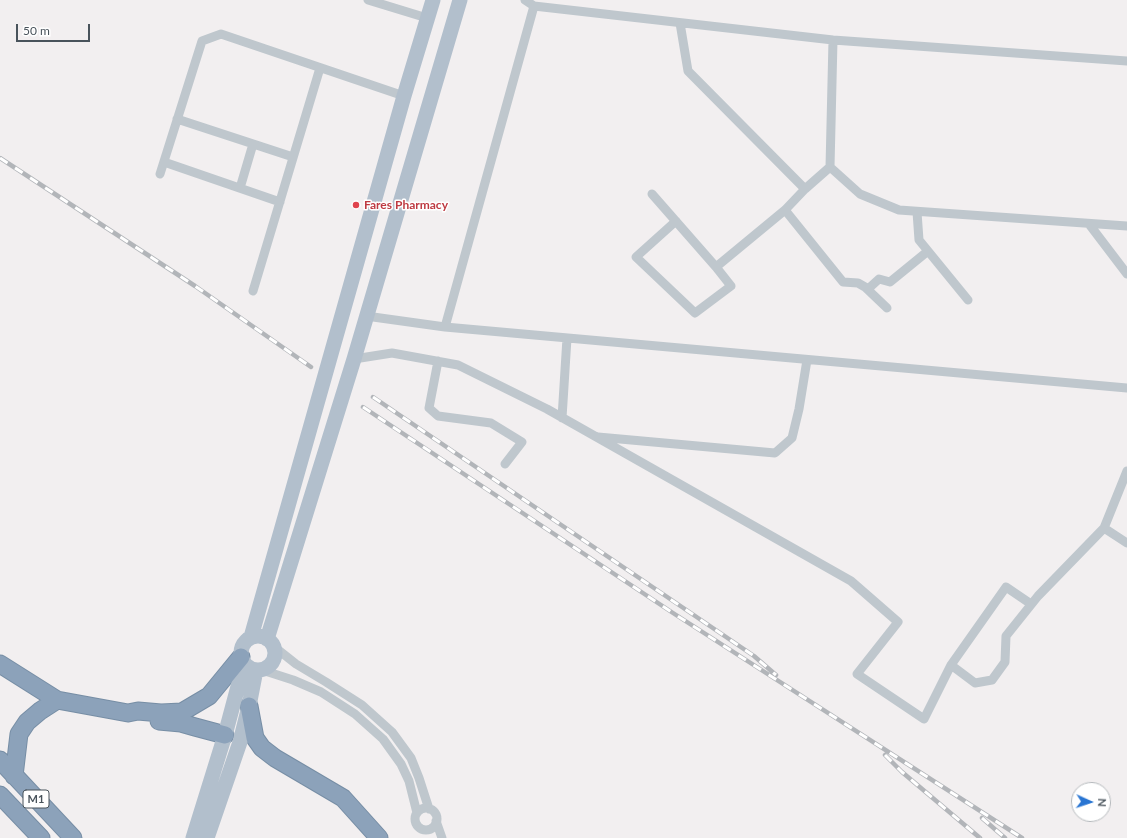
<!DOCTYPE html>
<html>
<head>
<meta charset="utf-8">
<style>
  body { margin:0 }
  #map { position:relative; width:1127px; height:838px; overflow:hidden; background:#f2eff0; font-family:Lato,sans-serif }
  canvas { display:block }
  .north { position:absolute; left:1071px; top:782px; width:40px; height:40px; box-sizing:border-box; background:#fff; border:1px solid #b6babd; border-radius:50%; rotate:93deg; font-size:11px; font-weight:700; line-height:16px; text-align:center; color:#49535b }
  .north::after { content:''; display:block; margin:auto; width:14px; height:18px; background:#2975d2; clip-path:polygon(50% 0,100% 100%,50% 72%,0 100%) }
  .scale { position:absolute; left:16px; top:24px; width:74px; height:18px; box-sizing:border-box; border:2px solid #49535b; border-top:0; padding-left:5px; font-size:12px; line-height:14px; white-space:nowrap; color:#49535b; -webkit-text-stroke:3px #fff; paint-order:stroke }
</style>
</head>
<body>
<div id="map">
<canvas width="1127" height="838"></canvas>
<div class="north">N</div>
<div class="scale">50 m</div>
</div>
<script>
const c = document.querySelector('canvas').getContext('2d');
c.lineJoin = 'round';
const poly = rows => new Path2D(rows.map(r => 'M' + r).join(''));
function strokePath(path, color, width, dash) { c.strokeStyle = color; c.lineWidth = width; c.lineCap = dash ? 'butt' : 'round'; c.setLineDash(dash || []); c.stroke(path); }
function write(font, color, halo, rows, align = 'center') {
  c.font = font + ' Lato,sans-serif'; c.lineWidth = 3; c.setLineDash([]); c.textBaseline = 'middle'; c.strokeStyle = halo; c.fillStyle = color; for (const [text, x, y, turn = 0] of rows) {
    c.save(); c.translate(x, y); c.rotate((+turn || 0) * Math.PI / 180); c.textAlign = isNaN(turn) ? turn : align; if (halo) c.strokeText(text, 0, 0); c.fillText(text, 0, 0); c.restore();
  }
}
const street = poly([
  [368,0,427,18],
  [525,0,534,6,833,40,1127,61],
  [680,23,688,71,805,189],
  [833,40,830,167,860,194,899,210,1127,226],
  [177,119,293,157],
  [164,162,280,202],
  [160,174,202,41,221,34,404,96],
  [240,188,253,144],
  [652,194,716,267,785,210,805,189,830,167],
  [785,210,843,282,858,283,865,287,887,308],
  [917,212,919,240,968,300],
  [676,221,636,257,695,313,731,286,716,267],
  [1089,224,1127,274],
  [868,289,879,279,890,282,928,251],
  [253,291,320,68],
  [366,316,445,327,1127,388],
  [445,327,534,6],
  [354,359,392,353,458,365,547,409,851,581,898,622,857,674,924,719,951,665,1006,587,1031,604],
  [438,361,429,408,438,416,491,423,522,442,505,464],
  [562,418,567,338],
  [598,437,775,453,792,438,799,409,807,360],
  [1104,528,1127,543],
  [272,645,296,664,326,682,362,705,392,732,411,758,419,778,429,809],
  [951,665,975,683,992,680,1005,662,1006,636,1038,596,1104,528,1127,471],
  [262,670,293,680,321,692,355,714,383,739,401,764,409,781,417,813],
  '415 819a11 11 0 1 1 22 0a11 11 0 1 1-22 0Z',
  [436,821,442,838]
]);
const primary = poly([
  '241 653a17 17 0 1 1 34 0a17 17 0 1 1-34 0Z',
  [251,637,404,96,433,0],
  [267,639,354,359,460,0],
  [193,838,225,735,244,664],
  [207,838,240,742,249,706,256,670]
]);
const highway = poly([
  [0,664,57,700,128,713,138,711,161,713,182,712,209,696,241,657],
  [249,706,255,738,262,748,275,758,343,798,379,838],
  [159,721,181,723,195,727,225,735],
  [0,760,73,838],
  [14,776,19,734,27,722,40,711,57,700],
  [0,795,41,838]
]);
const rail = poly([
  [0,158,195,286,311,367],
  [373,397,754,656,776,675],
  [363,407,673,613,1022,838],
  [885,755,902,772,980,838],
  [982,818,1005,838]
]);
const markers = [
  [356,205,4,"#e0444e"]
];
const shields = [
  [36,799,26]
];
const shieldNames = [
  ["M1",36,799]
];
const healthNames = [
  ["Fares Pharmacy",364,205]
];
strokePath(highway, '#778ea5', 19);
strokePath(street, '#bfc7cd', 9);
strokePath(primary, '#b2bfcc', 15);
strokePath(highway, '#8ca2ba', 17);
strokePath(rail, '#b2b5b9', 4.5);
strokePath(rail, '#fff', 3, [9]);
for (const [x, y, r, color] of markers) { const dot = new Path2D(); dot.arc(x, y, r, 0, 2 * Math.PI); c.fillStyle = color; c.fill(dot); strokePath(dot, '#fff', 1.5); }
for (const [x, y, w] of shields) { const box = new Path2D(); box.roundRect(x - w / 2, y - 9, w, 18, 3); c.fillStyle = '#fff'; c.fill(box); strokePath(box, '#49535b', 1); }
write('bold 11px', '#49535b', null, shieldNames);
write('bold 12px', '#be3a42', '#fff', healthNames, 'left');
</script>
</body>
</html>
